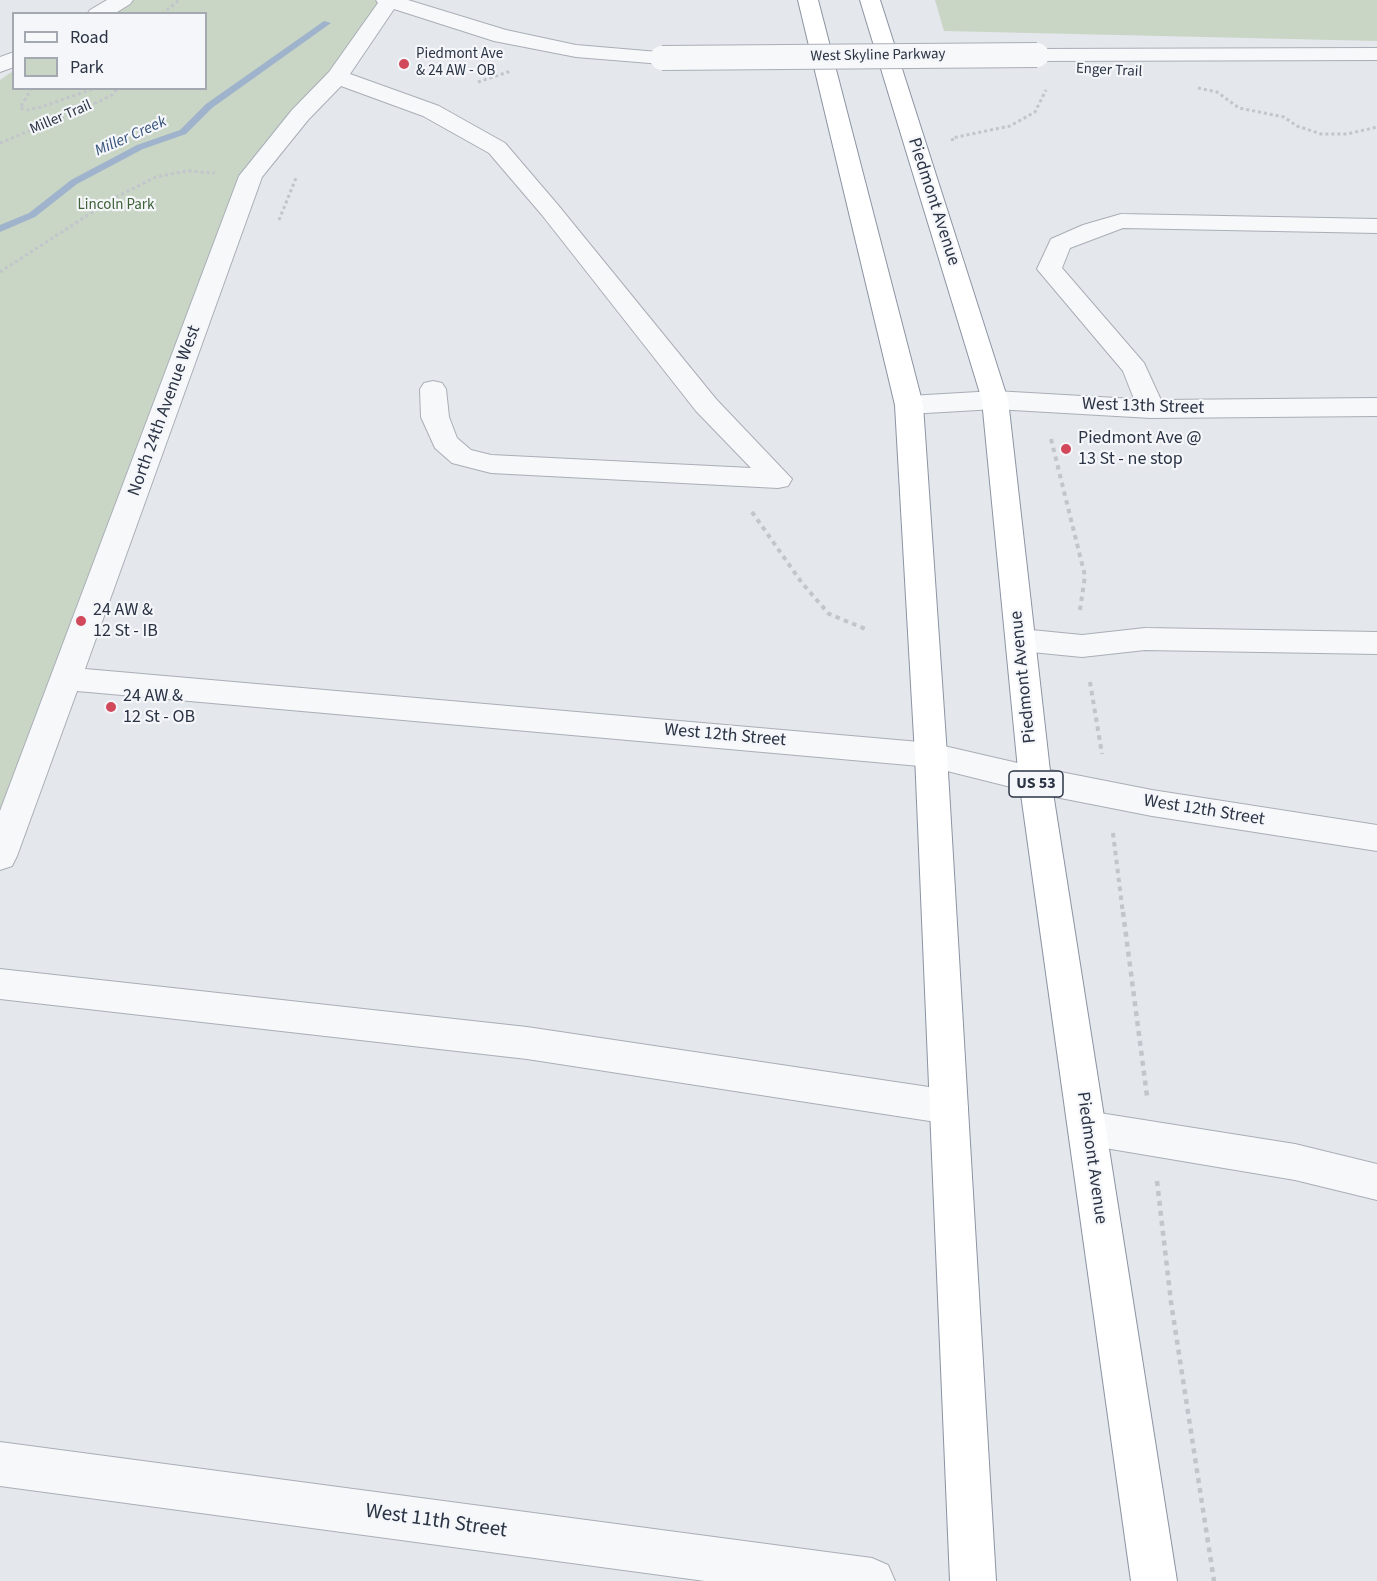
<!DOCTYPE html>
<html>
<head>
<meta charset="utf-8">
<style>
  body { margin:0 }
  #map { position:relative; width:1377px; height:1581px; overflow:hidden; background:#e4e7ec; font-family:"Source Sans 3",sans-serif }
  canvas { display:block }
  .legend { position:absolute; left:12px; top:12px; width:195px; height:78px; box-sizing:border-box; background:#f4f6f9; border:2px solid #a4a8b1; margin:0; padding:8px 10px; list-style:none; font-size:18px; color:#2b3445 }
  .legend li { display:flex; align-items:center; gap:12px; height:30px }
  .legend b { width:30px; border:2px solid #a4a8b1 }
</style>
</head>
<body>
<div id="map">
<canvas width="1377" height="1581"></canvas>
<ul class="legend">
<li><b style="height:8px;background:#f7f8fa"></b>Road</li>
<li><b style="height:16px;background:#c9d6c5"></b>Park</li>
</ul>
</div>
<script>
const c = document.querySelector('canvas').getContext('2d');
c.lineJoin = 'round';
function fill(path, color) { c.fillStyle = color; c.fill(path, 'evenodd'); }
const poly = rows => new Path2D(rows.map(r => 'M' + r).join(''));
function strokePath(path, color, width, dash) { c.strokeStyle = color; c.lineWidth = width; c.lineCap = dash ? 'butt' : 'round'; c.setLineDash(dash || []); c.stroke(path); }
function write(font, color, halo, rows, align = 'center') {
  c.font = font + ' "Source Sans 3",sans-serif'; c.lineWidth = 4.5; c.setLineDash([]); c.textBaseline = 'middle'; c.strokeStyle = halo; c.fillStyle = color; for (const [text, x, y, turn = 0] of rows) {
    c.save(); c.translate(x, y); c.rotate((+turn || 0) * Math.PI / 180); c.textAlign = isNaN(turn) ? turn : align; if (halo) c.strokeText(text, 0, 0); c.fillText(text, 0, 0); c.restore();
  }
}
const green = poly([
  [120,0,386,0,251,176,0,856,0,80,13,71,14,88,206,88,206,14,100,13],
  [935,0,1377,0,1377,41,944,31]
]);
const stream = poly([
  [324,21,331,23,212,108,186,134,143,149,77,184,35,217,0,232,0,225,29,213,71,180,137,145,180,130,206,104,324,21]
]);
const pathFar2 = poly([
  [162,14,179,0],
  [478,82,511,71],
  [32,88,20,108,27,110,41,107,96,88],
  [1198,88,1217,92,1239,108,1284,117,1297,126,1321,134,1347,134,1377,127],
  [953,141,952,138,1010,126,1035,112,1046,90],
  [0,143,98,102,112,95,118,88],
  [279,220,296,178],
  [0,272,116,197,156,177,187,171,215,173]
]);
const pathFar1 = poly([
  [1051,439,1085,576,1080,610],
  [752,512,802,583,829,614,868,630],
  [1090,682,1102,754],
  [1113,833,1123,914]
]);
const path = poly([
  [1123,912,1147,1096],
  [1157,1181,1171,1302,1214,1581]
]);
const minor = poly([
  [107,0,133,0,130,4,114,14,87,14,90,10,107,0],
  [376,0,408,0,506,30,576,45,670,53,673,58,670,63,662,64,576,57,494,41,394,9,350,74,439,106,505,143,558,205,716,399,792,479,788,486,778,488,491,473,452,463,435,448,421,417,420,389,424,383,433,381,442,383,446,389,449,417,457,438,471,450,491,455,751,468,696,411,542,215,489,153,423,116,341,86,308,120,262,177,85,669,931,743,1035,767,1152,790,1377,825,1377,851,1152,816,1035,793,931,767,77,691,17,856,12,866,0,870,0,811,239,176,292,110,329,72,378,3,376,0],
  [1377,48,1377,60,1037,61,1029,60,1026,55,1029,50,1037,49,1377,48],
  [14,52,14,67,0,72,0,57,14,52],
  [1121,214,1377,219,1377,233,1123,228,1070,248,1062,268,1144,363,1161,400,1377,398,1377,416,1151,418,995,409,909,414,899,411,895,405,899,399,909,396,995,391,1134,399,1123,371,1037,269,1051,239,1083,225,1121,214],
  [1145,628,1377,632,1377,654,1145,650,1082,657,1021,651,1010,648,1006,640,1010,632,1021,629,1082,635,1145,628],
  [0,969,527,1027,949,1090,962,1095,968,1107,962,1119,949,1124,527,1059,0,999,0,969],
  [1087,1111,1295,1144,1377,1164,1377,1200,1295,1180,1087,1145,1073,1140,1068,1128,1073,1116,1087,1111],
  [0,1442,872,1558,888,1565,895,1581,705,1581,0,1486,0,1442]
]);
const highway = poly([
  [798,0,818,0,923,405,947,755,996,1581,950,1581,915,755,895,405,798,0],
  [860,0,880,0,1008,400,1051,780,1177,1581,1131,1581,1019,780,982,400,860,0]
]);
const minorBridge = poly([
  [662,58,1037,55]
]);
const markers = [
  [404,64,6,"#d1495b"],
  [1066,449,6,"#d1495b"],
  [81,621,6,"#d1495b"],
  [111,707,6,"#d1495b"]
];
const farPoinames = [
  ["Piedmont Ave",416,55],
  ["& 24 AW - OB",416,72]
];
const farStreetnames = [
  ["West Skyline Parkway",878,56,-1],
  ["Enger Trail",1109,71,3],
  ["Miller Trail",61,118,-23]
];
const farParknames = [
  ["Lincoln Park",116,206]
];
const farWaternames = [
  ["Miller Creek",131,137,-24]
];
const shields = [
  [1036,784,54]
];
const shieldNames = [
  ["US 53",1036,784]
];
const streetNames = [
  ["Piedmont Avenue",933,202,72],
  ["West 13th Street",1143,407,2],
  ["North 24th Avenue West",165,411,-70],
  ["Piedmont Avenue",1024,677,-96],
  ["West 12th Street",725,736,5],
  ["West 12th Street",1204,811,9],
  ["Piedmont Avenue",1091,1158,82]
];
const poiNames = [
  ["Piedmont Ave @",1078,439],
  ["13 St - ne stop",1078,460],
  ["24 AW &",93,611],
  ["12 St - IB",93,632],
  ["24 AW &",123,697],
  ["12 St - OB",123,718]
];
const nearStreetnames = [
  ["West 11th Street",436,1522,8]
];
fill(green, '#c9d6c5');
fill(stream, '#9fb4cc');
strokePath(minor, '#a9aeb7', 2);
strokePath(highway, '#8b94a3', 2);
strokePath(pathFar2, '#c2c5cb', 3, [3, 3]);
strokePath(pathFar1, '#c2c5cb', 4, [4.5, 4.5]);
strokePath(path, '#c2c5cb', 4.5, [5, 5]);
fill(minor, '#f7f8fa');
fill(highway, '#fff');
strokePath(minorBridge, '#a9aeb7', 26, []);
strokePath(minorBridge, '#f7f8fa', 24);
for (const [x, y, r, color] of markers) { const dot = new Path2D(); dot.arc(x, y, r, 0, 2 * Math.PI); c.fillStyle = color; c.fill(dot); strokePath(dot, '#f4f6f9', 2); }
write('15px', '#2b3445', '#f4f6f9', farPoinames, 'left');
write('15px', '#2b3445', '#f4f6f9', farStreetnames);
write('15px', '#3f6138', '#f4f6f9', farParknames);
write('italic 16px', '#34527a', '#f4f6f9', farWaternames);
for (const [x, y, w] of shields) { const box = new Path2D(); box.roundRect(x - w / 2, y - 13, w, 26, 4.5); c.fillStyle = '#f4f6f9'; c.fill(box); strokePath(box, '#2b3445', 1.5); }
write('bold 16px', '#2b3445', null, shieldNames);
write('18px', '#2b3445', '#f4f6f9', streetNames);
write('18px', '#2b3445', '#f4f6f9', poiNames, 'left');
write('21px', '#2b3445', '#f4f6f9', nearStreetnames);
</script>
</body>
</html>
